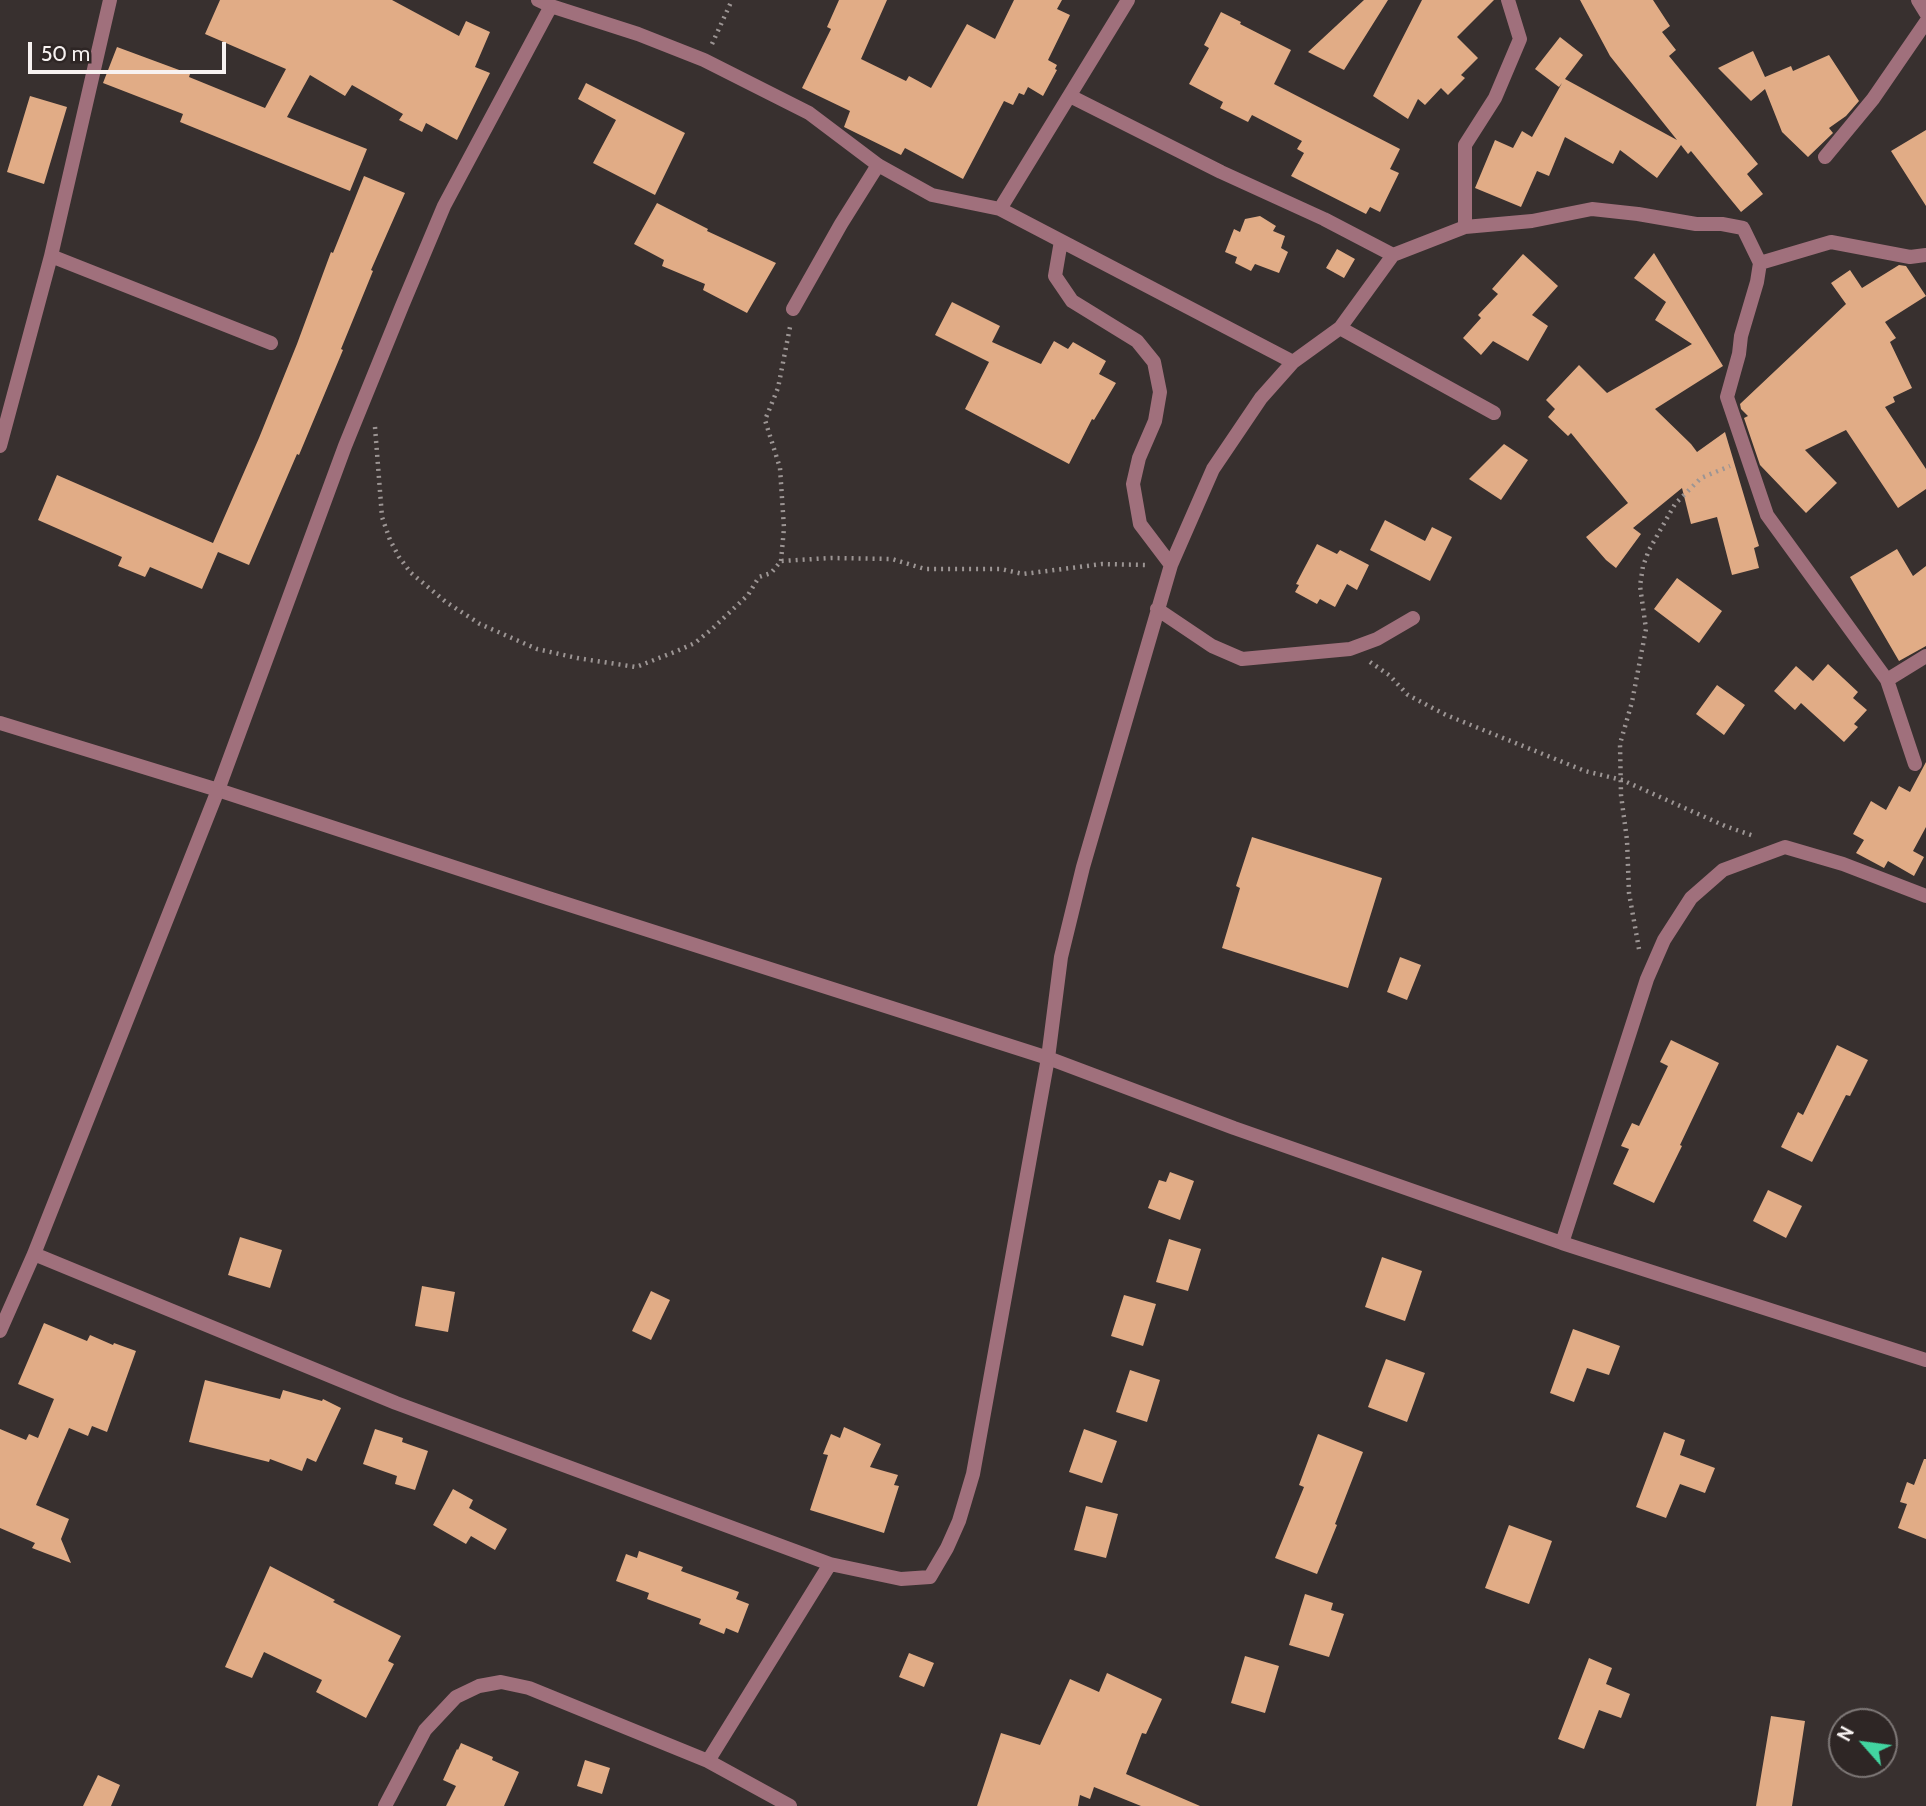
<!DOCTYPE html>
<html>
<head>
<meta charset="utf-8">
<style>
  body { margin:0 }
  #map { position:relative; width:1926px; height:1806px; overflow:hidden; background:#38302f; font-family:Cabin,sans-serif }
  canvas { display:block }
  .north { position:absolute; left:1828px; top:1708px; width:70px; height:70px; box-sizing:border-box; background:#2e2625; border:2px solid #7e7877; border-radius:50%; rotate:298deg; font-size:19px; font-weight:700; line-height:28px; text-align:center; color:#f7f2f1 }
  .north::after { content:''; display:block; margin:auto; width:24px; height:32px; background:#42d4a0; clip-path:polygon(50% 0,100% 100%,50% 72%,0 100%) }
  .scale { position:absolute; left:28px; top:42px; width:198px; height:32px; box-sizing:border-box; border:4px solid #f7f2f1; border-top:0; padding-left:9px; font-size:21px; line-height:24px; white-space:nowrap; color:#f7f2f1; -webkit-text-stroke:5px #2e2625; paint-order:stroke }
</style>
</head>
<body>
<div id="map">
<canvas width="1926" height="1806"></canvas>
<div class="north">N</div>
<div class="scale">50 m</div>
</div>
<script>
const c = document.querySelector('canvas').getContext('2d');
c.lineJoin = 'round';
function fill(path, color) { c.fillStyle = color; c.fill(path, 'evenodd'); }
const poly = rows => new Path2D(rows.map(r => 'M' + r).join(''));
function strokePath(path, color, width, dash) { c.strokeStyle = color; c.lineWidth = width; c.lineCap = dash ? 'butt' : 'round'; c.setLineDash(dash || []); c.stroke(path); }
const building = poly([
  [220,0,392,0,459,36,466,21,490,32,475,67,490,73,457,140,426,123,422,132,399,120,403,114,352,85,345,96,310,75,287,117,367,149,350,191,180,122,183,114,103,83,117,47,190,74,189,77,265,108,286,69,205,34],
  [839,0,887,0,861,59,906,81,909,76,931,88,967,24,995,39,1014,0,1062,0,1057,9,1070,15,1048,60,1057,65,1055,69,1057,70,1043,96,1028,87,1024,95,1019,93,1013,105,1004,101,963,179,905,148,901,155,844,127,850,111,802,88,831,29,827,27],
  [1364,0,1388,0,1344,70,1308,52],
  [1422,0,1494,0,1457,37,1478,58,1461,75,1465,78,1448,95,1441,88,1425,105,1418,99,1408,119,1373,96],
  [1580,0,1653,0,1670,26,1662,32,1676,50,1669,56,1758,164,1747,174,1763,194,1741,212,1691,151,1688,154,1681,145,1657,178,1620,150,1613,164,1565,137,1549,176,1537,171,1521,207,1475,188,1495,140,1513,148,1522,131,1532,137,1562,83,1559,87,1535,69,1560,37,1583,55,1565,79,1677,140,1610,56],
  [1221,12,1241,22,1240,24,1291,50,1274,84,1400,149,1390,169,1399,173,1380,212,1370,207,1366,214,1291,176,1304,153,1297,149,1302,141,1252,115,1248,122,1220,108,1223,102,1189,84,1209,48,1204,45],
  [1753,51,1765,77,1791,66,1793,71,1829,55,1859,101,1846,116,1829,128,1833,133,1808,157,1782,132,1765,89,1751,101,1718,68],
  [586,83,685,133,655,195,593,163,616,120,578,99],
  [30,96,67,107,44,184,7,172],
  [1926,130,1926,206,1891,151],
  [364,176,405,193,371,270,373,271,341,349,343,350,299,455,297,454,249,565,218,552,202,589,150,567,145,577,118,566,122,557,38,520,57,475,213,543,259,438,297,344,331,252,333,253],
  [657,203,708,229,707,231,776,263,747,313,703,290,705,284,662,266,664,260,634,244],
  [1260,216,1276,226,1273,231,1285,236,1281,248,1288,252,1279,273,1255,264,1251,271,1235,263,1237,257,1225,252,1234,229,1240,232,1245,219],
  [1337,249,1355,259,1344,278,1326,268],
  [1654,253,1723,366,1655,409,1691,444,1697,452,1725,432,1759,546,1754,548,1759,568,1732,575,1717,517,1691,524,1682,488,1633,528,1641,534,1616,568,1606,560,1586,537,1628,503,1571,433,1568,436,1548,417,1555,409,1546,400,1579,365,1607,393,1692,344,1655,320,1666,302,1634,278],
  [1523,254,1558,286,1532,315,1548,326,1528,361,1493,341,1481,355,1463,338,1481,318,1478,315,1498,294,1492,289],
  [1899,265,1906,266,1926,296,1885,322,1896,338,1890,342,1912,388,1893,397,1895,402,1885,407,1926,469,1926,489,1898,508,1846,430,1805,450,1837,483,1806,513,1760,465,1744,418,1748,416,1741,409,1740,404,1846,304,1831,283,1850,270,1862,288],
  [952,302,1000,326,992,342,1041,364,1054,341,1068,349,1073,342,1106,361,1099,374,1116,383,1094,420,1092,419,1069,464,965,409,989,362,935,335],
  [1504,444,1528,460,1501,500,1469,479],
  [1385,520,1425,541,1432,527,1452,537,1430,581,1370,550],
  [1317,544,1337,554,1340,550,1369,565,1357,590,1347,584,1335,607,1320,599,1317,604,1295,592,1299,585,1296,584],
  [1897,549,1913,576,1926,566,1926,646,1899,661,1850,577],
  [1677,578,1722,611,1699,643,1654,609],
  [1828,664,1858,692,1853,698,1867,710,1854,724,1858,727,1844,742,1801,703,1795,710,1774,691,1796,666,1813,681],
  [1717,685,1745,705,1724,735,1696,714],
  [1926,762,1926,827,1913,851,1924,857,1914,876,1888,861,1884,868,1856,853,1864,840,1853,834,1871,801,1886,810,1899,786,1910,792],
  [1252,837,1382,878,1348,988,1222,948,1240,888,1236,886],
  [1400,957,1421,965,1407,1000,1387,992],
  [1671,1040,1719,1063,1680,1145,1682,1146,1654,1203,1613,1184,1629,1149,1621,1146,1632,1123,1639,1126,1668,1066,1660,1062],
  [1837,1045,1868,1060,1850,1096,1846,1095,1812,1162,1781,1147,1798,1112,1803,1115],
  [1170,1172,1194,1181,1180,1220,1148,1208,1159,1180,1166,1182],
  [1768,1190,1802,1206,1786,1238,1753,1221],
  [240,1237,282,1250,270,1288,228,1275],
  [1169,1239,1201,1249,1188,1291,1156,1282],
  [1382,1257,1422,1271,1405,1321,1365,1307],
  [422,1286,455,1292,448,1332,415,1326],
  [651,1291,670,1300,651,1340,632,1331],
  [1124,1295,1156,1304,1143,1346,1111,1336],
  [44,1323,87,1341,90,1335,113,1345,114,1343,136,1351,107,1432,92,1426,88,1436,69,1428,36,1505,69,1519,61,1539,71,1563,32,1548,35,1543,0,1528,0,1429,26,1440,29,1434,38,1438,54,1399,18,1384],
  [1573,1329,1620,1346,1609,1375,1587,1368,1574,1402,1550,1393],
  [1386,1359,1425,1373,1407,1422,1368,1407],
  [1130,1370,1160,1380,1147,1422,1116,1412],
  [205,1380,280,1399,283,1390,322,1401,323,1399,341,1408,316,1462,307,1458,302,1471,270,1459,269,1462,189,1442],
  [844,1427,881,1444,870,1467,898,1475,894,1485,899,1486,884,1533,810,1510,828,1455,823,1454,831,1434,840,1438],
  [375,1429,403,1438,402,1442,428,1451,415,1490,395,1484,397,1476,363,1464],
  [1084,1429,1117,1441,1102,1483,1069,1472],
  [1664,1432,1685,1440,1680,1455,1715,1468,1705,1493,1680,1484,1666,1518,1636,1507],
  [1318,1434,1363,1452,1335,1524,1337,1525,1317,1574,1275,1558,1304,1487,1299,1485],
  [1924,1459,1926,1459,1926,1539,1898,1528,1907,1504,1900,1502,1907,1482,1914,1485],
  [453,1489,473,1500,469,1508,507,1529,495,1550,471,1536,466,1544,433,1525],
  [1086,1506,1118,1514,1106,1558,1074,1550],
  [1509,1525,1552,1541,1529,1604,1485,1588],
  [639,1551,683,1567,681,1571,739,1592,736,1599,749,1604,738,1633,726,1628,724,1634,699,1624,701,1619,647,1599,649,1593,616,1581,626,1554,637,1558],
  [270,1566,335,1600,333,1602,401,1636,388,1661,394,1664,366,1718,316,1692,322,1680,264,1652,252,1678,225,1667],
  [1305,1594,1333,1603,1331,1610,1344,1614,1329,1657,1289,1645],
  [909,1653,934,1663,924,1687,899,1677],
  [1245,1656,1279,1666,1265,1713,1231,1703],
  [1589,1658,1612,1668,1606,1684,1630,1694,1621,1718,1599,1710,1584,1749,1558,1739],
  [1107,1673,1162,1699,1146,1734,1142,1733,1126,1774,1200,1806,1141,1806,1094,1787,1090,1799,1080,1795,1078,1806,977,1806,1001,1733,1040,1745,1070,1679,1099,1692],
  [1771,1716,1805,1721,1792,1806,1756,1806],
  [461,1743,493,1757,492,1760,519,1772,504,1806,446,1806,456,1786,443,1780,457,1749,458,1750],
  [585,1760,610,1768,602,1794,577,1786],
  [98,1775,120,1785,111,1806,83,1806]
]);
const path = poly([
  [712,44,732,0],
  [375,427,382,517,390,540,399,557,411,573,446,602,480,624,537,649,577,658,636,667,677,651,695,643,713,628,748,595,759,577,771,573,781,561,831,558,892,559,925,569,1001,569,1023,574,1102,564,1146,565],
  [781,561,784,528,780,468,765,420,778,388,790,327],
  [1370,662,1389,675,1408,695,1446,715,1585,771,1622,780,1725,826,1754,836],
  [1639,949,1629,893,1627,840,1621,795,1620,744,1632,702,1646,629,1640,586,1643,566,1649,550,1675,504,1701,478,1730,466]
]);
const service = poly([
  [51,256,271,343],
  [0,446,51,256,110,0]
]);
const minor = poly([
  [538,0,551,6,638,34,704,60,809,113,878,165,932,195,1000,209,1293,362],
  [1918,0,1926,13],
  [1070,96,1221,172,1324,219,1393,255],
  [1825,157,1873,99,1926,22],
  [1000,209,1128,0],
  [1465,227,1465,145,1495,98,1520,39,1508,0],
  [1061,241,1055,276,1072,301,1137,341,1154,362,1160,392,1155,421,1139,458,1133,484,1140,524,1171,565],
  [1760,263,1831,242,1910,257,1926,255],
  [793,309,841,224,878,165],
  [1340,328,1494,413],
  [1157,609,1212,646,1242,659,1350,649,1377,639,1413,618],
  [1887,680,1926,656],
  [0,723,218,790,548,898,1048,1058,1234,1128,1562,1243,1926,1360],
  [1562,1243,1647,979,1664,940,1691,898,1723,870,1785,847,1843,864,1926,896],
  [34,1254,396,1403,830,1564,901,1579,930,1577,947,1548,959,1521,973,1474,1048,1058,1061,957,1083,867,1171,565,1213,469,1261,398,1293,362,1340,328,1393,255,1465,227,1532,221,1592,209,1638,214,1696,224,1722,224,1743,228,1760,263,1757,282,1741,336,1739,354,1727,397,1767,515,1887,680,1915,764],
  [0,1331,34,1254,218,790,345,446,402,306,444,206,551,6],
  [708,1761,830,1564],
  [385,1806,425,1730,456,1697,479,1686,501,1682,529,1688,708,1761,790,1806]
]);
fill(building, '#e1ac86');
strokePath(path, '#9c9594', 4.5, [2, 5]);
strokePath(service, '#a0707c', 14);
strokePath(minor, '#a0707c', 14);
</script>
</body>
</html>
